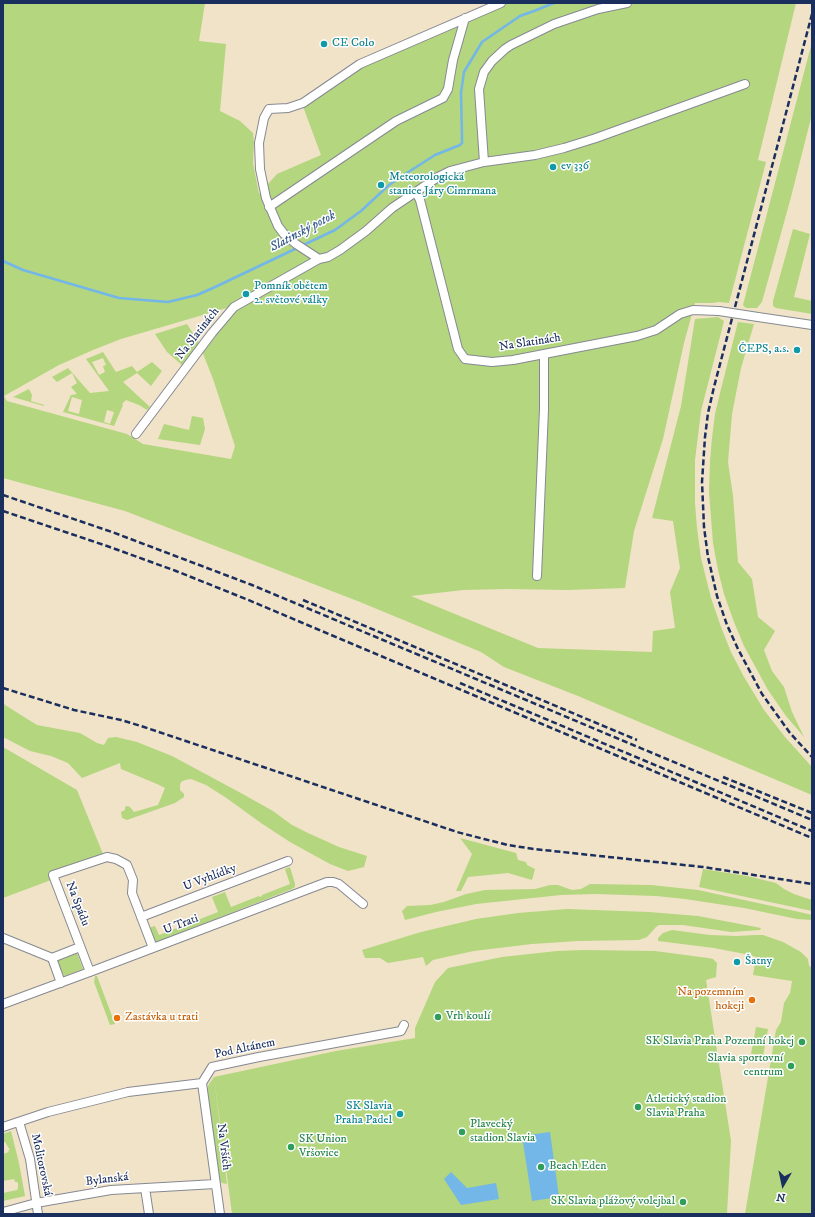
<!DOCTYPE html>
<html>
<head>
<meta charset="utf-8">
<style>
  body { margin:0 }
  #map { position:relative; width:815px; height:1217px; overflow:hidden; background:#f1e3c7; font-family:"IM FELL DW Pica",serif }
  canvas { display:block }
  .frame { position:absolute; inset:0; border:4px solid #1b2f5e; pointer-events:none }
  .north { position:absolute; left:763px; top:1165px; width:40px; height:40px; -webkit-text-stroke:3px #fff; paint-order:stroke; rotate:189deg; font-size:11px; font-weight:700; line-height:16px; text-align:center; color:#1b2f5e }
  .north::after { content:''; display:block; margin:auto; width:14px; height:18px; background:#1b2f5e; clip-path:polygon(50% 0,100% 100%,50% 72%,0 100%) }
</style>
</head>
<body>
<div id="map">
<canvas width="815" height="1217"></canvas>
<div class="frame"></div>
<div class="north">N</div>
</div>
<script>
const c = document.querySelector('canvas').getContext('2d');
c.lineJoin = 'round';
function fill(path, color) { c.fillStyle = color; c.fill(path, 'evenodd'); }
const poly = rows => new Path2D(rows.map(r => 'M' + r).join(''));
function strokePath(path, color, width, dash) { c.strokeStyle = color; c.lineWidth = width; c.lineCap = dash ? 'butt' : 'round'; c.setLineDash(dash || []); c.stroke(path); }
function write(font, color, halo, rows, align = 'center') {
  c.font = font + ' "IM FELL DW Pica",serif'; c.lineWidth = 3; c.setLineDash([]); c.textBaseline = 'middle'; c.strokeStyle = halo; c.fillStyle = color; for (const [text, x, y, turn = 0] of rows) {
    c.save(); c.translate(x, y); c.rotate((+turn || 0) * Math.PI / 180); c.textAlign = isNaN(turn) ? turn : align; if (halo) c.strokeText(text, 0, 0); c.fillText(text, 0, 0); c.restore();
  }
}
const green = poly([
  [3,3,205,3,199,41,226,44,220,111,240,121,253,133,254,142,253,163,259,194,277,174,321,155,301,101,359,61,494,3,796,3,758,160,766,162,729,303,719,302,712,303,695,303,684,343,663,439,634,531,625,588,567,590,507,589,463,590,411,596,538,648,652,652,653,631,675,628,670,592,680,568,673,521,652,518,681,406,695,319,718,317,724,321,701,411,695,460,695,503,697,528,701,558,711,598,721,627,731,652,744,677,764,710,785,737,812,767,812,795,578,696,504,667,481,652,360,602,125,511,3,478],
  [230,307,202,351,213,379,235,446,231,459,143,444,127,434,7,401,4,396,59,365,93,350,121,339],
  [812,42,812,114,791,197,762,302,757,308,746,308,743,305],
  [793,229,810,234,794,297,812,301,812,314,776,308,773,306,773,301],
  [738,322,754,324,741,368,732,414,728,462,733,496,738,562,752,579,758,617,775,631,764,650,772,671,784,687,792,712,804,737,786,716,768,690,744,646,734,622,724,594,718,570,713,543,709,492,710,461,712,438,715,414,721,389],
  [187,324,199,343,183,366,167,352,155,334],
  [103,352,116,372,132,366,137,372,152,362,162,371,151,386,137,373,123,382,150,407,147,410,139,405,126,400,122,404,123,405,114,426,63,412,71,395,77,394,71,387,77,383,72,373,57,382,52,377,68,368,90,393,109,391,86,359],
  [103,358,106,365,103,366,105,372,99,375,92,362],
  [72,397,82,400,79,414,68,411],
  [107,410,114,412,110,424,104,422],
  [29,389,32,395,31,401,44,405,44,406,13,397],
  [192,416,203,418,205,429,200,445,158,439,164,424,189,430],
  [3,702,5,705,37,725,80,733,97,743,104,745,108,738,116,737,137,742,172,756,239,792,273,811,292,825,308,833,339,847,367,856,364,867,348,871,330,864,290,842,261,823,225,797,206,785,191,779,185,780,181,782,180,785,180,790,184,794,184,797,175,803,127,820,122,818,121,812,125,810,125,807,127,806,130,807,134,812,158,805,165,788,157,784,121,769,120,763,82,778,68,763,51,756,30,751,3,737],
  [3,747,77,790,103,854,49,873,51,880,3,898],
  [460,838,516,853,518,860,526,862,527,865,535,869,532,880,508,873,468,877,461,891,456,891,472,854],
  [290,867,295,884,295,887,292,889,157,942,155,941,150,929,151,927,155,926,159,935,187,924,188,925,190,924,190,923,218,912,212,897,225,892,231,907,259,896,260,897,262,896,262,895,290,884,285,869],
  [703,869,747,876,776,883,784,889,794,894,812,900,812,911,699,887],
  [590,884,651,885,698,890,804,913,812,915,812,920,797,919,744,908,685,899,656,896,596,894,561,895,476,904,436,912,405,920,402,911,407,906,430,905,444,902,466,894,485,890,535,889,550,885,558,885,572,890,581,889],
  [567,909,649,912,698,916,761,928,760,930,731,932,683,925,659,925,656,927,647,937,639,940,578,941,532,944,474,951,446,957,433,960,426,966,423,957,388,963,380,958,365,958,362,950,421,932,476,919,518,913],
  [672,930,710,935,737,936,755,935,763,935,783,942,801,952,808,959,809,966,812,967,812,1214,745,1214,776,1030,781,1022,784,1003,790,993,792,981,753,975,756,957,750,955,714,948,658,941,658,938,663,933],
  [584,950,655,951,708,958,713,959,717,963,716,977,706,980,731,1141,727,1214,232,1214,214,1077,336,1051,415,1038,415,1028,435,982,448,968,502,957,557,951],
  [77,953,83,969,64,976,57,960],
  [95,976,97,976,115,1024,110,1025,94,982],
  [756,1027,768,1029,763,1056,751,1054],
  [214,1077,227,1184,222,1183,220,1181,207,1089,209,1084],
  [11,1131,19,1163,25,1196,3,1201,3,1193,17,1190,18,1188,18,1183,17,1182,15,1182,14,1179,3,1181,3,1154,9,1152,8,1150,10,1150,5,1142,3,1142,3,1134]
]);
const water = poly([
  [550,1132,559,1197,532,1201,522,1136],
  [451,1172,467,1188,496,1183,499,1199,461,1205,444,1179]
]);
const stream = poly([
  [3,261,23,270,119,298,168,302,197,295,213,288,335,230,361,211,389,185,410,171,435,155,460,145,462,143,462,138,461,93,464,72,482,42,520,16,534,11,554,3]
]);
const street = poly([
  [484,162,479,89,484,72,492,61,505,49,511,45,554,24,598,9,627,3],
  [416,192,420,200,458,349,465,359,492,362,513,360,637,336,656,330,680,314,693,310,719,311],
  [269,207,396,121,443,98,448,89,453,60,465,18],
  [319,259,296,244,284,234,278,226,266,198,260,169,259,143,264,118,269,109,288,108,303,103,360,64,501,3],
  [758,317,812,325],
  [136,434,212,333,234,307,319,259,328,257,340,250,366,231,392,208,438,177,450,171,484,162,535,155,564,148,596,138,745,84],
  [537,576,544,409,544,354],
  [141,917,288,861],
  [3,938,52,958],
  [90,972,53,875,107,857,116,859,127,865,133,880,132,893,153,948],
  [61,983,52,958,80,947],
  [3,1004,95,970,327,882,333,882,339,884,363,904],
  [202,1083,220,1214],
  [19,1122,30,1159,38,1214],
  [3,1127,48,1112,128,1092,202,1083,212,1067,259,1057,401,1031,404,1025],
  [145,1188,149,1214],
  [3,1212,36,1203,111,1190,215,1184]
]);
const rail = poly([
  [812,14,714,387,708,413,705,437,702,482,704,527,708,557,717,596,727,625,738,649,762,694,790,733,812,757],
  [3,495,112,532,252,585,812,820],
  [3,511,107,546,176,571,246,599,812,838],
  [303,600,637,740],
  [460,683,812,831],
  [3,688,74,710,121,720,144,727,457,832,484,839,508,845,534,849,703,867,812,884],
  [723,777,812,813]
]);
const streetBridge = poly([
  [719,311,758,317]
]);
const markers = [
  [324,44,4,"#0f9aa8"],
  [553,167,4,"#0f9aa8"],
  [381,185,4,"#0f9aa8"],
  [246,294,4,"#0f9aa8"],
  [797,350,4,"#0f9aa8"],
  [737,962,4,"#0f9aa8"],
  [752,1000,4,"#e8710a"],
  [438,1017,4,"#2e9e5b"],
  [117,1018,4,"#e8710a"],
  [802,1042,4,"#2e9e5b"],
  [791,1066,4,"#2e9e5b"],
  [638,1107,4,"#2e9e5b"],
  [400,1114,4,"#0f9aa8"],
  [462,1132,4,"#2e9e5b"],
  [291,1147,4,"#2e9e5b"],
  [541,1167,4,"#2e9e5b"],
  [683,1202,4,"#2e9e5b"]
];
const cultureNames = [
  ["CE Colo",332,44],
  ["ev 336",561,167],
  ["Meteorologická",389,178],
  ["stanice Járy Cimrmana",389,192],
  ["Pomník obětem",254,287],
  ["2. světové války",254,301],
  ["ČEPS, a.s.",789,350,"right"],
  ["Šatny",745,962],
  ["SK Slavia",392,1107,"right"],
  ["Praha Padel",392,1121,"right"]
];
const streetNames = [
  ["Na Slatinách",198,334,-52],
  ["Na Slatinách",530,343,-9],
  ["U Vyhlídky",210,878,-21],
  ["Na Spádu",77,904,69],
  ["U Trati",181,925,-21],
  ["Pod Altánem",245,1049,-12],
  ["Na Vrších",223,1147,83],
  ["Molitorovská",41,1165,78],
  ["Bylanská",107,1180,-7]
];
const foodNames = [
  ["Na pozemním",744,993],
  ["hokeji",744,1007],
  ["Zastávka u trati",125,1018,"left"]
];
const leisureNames = [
  ["Vrh koulí",446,1017],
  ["SK Slavia Praha Pozemní hokej",794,1042,"right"],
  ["Slavia sportovní",783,1059,"right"],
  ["centrum",783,1073,"right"],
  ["Atletický stadion",646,1100],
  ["Slavia Praha",646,1114],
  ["Plavecký",470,1125],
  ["stadion Slavia",470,1139],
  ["SK Union",299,1140],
  ["Vršovice",299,1154],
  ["Beach Eden",549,1167],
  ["SK Slavia plážový volejbal",675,1202,"right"]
];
const waterNames = [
  ["Slatinský potok",303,232,-28]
];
fill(green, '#b3d67f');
fill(water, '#73b6e8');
strokePath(stream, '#73b6e8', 2.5);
strokePath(street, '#868992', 10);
strokePath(street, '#fff', 8);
strokePath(rail, '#1b2f5e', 2.5, [6, 3]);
strokePath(streetBridge, '#868992', 10, []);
strokePath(streetBridge, '#fff', 8);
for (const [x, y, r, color] of markers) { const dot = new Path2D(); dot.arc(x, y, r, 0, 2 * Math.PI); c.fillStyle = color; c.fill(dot); strokePath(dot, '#fff', 1.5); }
write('12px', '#0d838f', '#fff', cultureNames, 'left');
write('12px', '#1b2f5e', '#fff', streetNames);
write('12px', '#c56008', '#fff', foodNames, 'right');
write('12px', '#27864d', '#fff', leisureNames, 'left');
write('italic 13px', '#3a5e8e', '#fff', waterNames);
</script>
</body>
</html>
